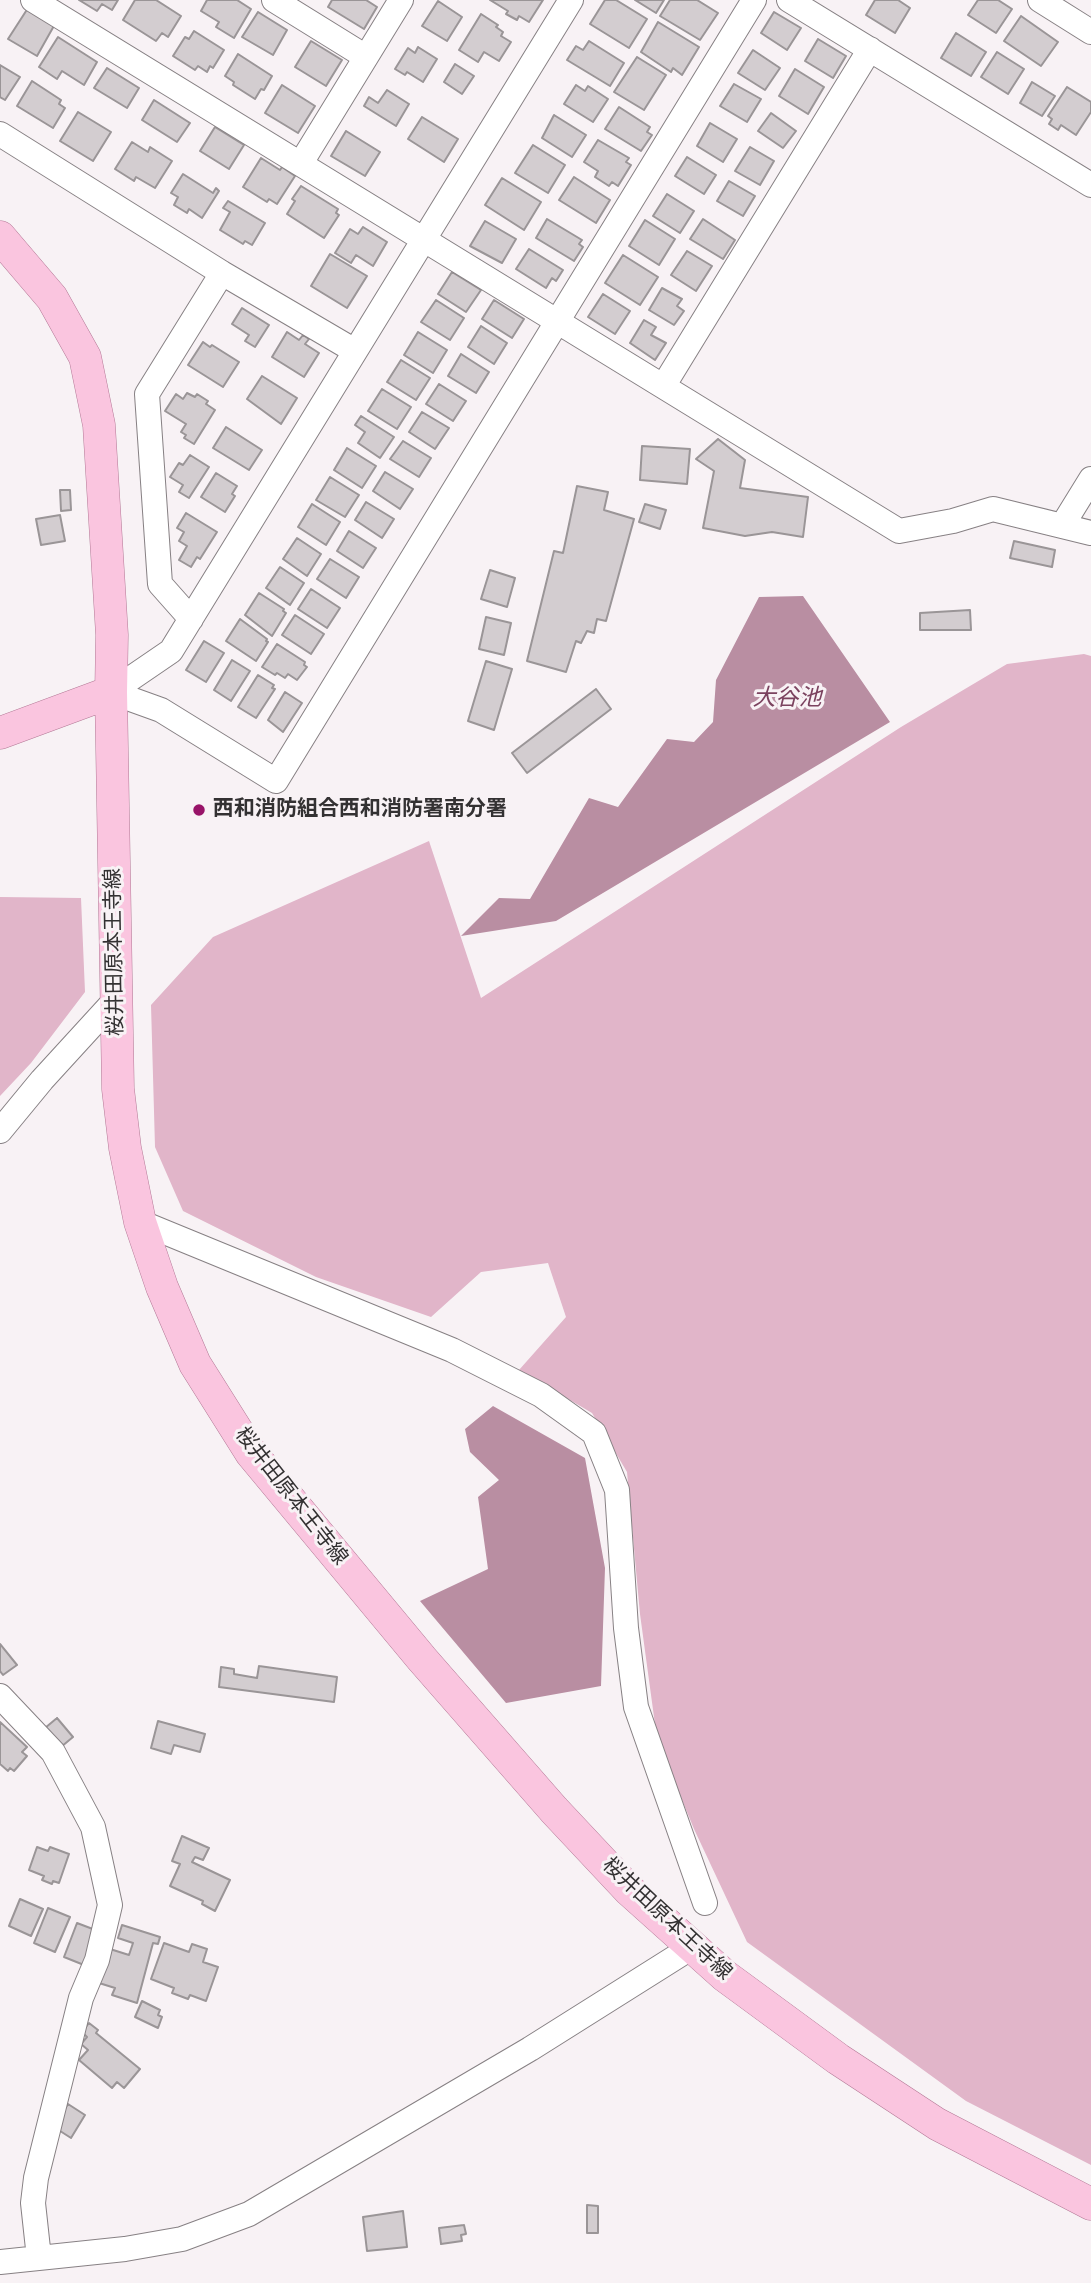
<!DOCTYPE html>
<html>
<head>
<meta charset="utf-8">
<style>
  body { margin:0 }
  canvas { display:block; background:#f8f2f5 }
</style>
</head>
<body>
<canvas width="1091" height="2283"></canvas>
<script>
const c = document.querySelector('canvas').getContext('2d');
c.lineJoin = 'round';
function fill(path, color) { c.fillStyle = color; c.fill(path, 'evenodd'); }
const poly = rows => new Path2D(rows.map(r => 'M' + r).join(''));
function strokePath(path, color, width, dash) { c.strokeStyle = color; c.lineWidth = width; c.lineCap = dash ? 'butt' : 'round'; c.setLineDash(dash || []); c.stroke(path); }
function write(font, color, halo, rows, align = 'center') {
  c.font = font + ' "Source Sans 3","Noto Sans JP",sans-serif'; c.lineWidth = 6; c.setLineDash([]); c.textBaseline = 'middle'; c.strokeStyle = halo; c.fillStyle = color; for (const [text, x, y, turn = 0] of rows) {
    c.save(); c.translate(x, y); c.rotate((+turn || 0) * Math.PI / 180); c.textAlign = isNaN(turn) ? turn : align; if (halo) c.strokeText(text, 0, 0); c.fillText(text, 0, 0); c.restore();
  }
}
const forest = poly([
  [1084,654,1091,656,1091,2165,966,2101,747,1942,694,1829,657,1739,640,1614,627,1472,592,1413,519,1370,566,1317,548,1263,481,1272,431,1317,316,1277,183,1211,155,1147,151,1005,213,937,429,841,481,998,901,727,1007,664],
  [0,897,81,898,85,992,31,1063,0,1096]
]);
const water = poly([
  [803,596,890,722,556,921,461,936,499,898,530,899,589,798,618,807,667,739,694,742,713,722,716,680,759,597],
  [493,1406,585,1458,605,1568,601,1686,506,1703,420,1601,488,1569,478,1497,499,1480,470,1452,465,1429]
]);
const building = poly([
  [79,0,118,0,112,10,102,4,97,11,79,0],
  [135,0,156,0,181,16,168,37,162,33,156,41,123,20,135,0],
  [207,0,237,0,251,9,234,38,216,27,219,22,201,11,207,0],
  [332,0,366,0,377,7,364,29,328,7,332,0],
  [490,0,543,0,529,22,519,16,517,20,506,14,508,11,490,0],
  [605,0,616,0,647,19,629,48,590,24,605,0],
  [635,0,664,0,656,13,635,0],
  [670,0,697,0,718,13,700,40,660,16,670,0],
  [875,0,898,0,910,8,895,33,866,15,875,0],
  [978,0,998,0,1012,9,996,33,968,15,978,0],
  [438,1,462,17,447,41,422,26,438,1],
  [28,8,55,24,37,56,8,39,28,8],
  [258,12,287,30,273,55,242,37,258,12],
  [774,12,801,28,787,50,761,33,774,12],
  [481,14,498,25,496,27,503,32,501,36,511,42,499,61,484,52,478,62,459,50,481,14],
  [1021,16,1058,42,1041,66,1004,41,1021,16],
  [658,22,699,47,682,75,673,68,671,72,641,52,658,22],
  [194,31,224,50,213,68,210,66,207,72,198,66,195,70,173,56,185,37,189,39,194,31],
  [956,33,986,52,971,76,941,58,956,33],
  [58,37,97,62,84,85,62,71,57,79,39,67,58,37],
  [818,39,846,56,833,78,805,61,818,39],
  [311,41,342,60,326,86,295,67,311,41],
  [589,41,624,63,610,86,567,60,576,46,583,50,589,41],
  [418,47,437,59,423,82,407,72,405,75,395,69,408,48,415,53,418,47],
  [753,50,780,68,765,90,738,73,753,50],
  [997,52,1024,69,1008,94,981,77,997,52],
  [238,54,272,76,264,90,261,89,255,99,233,85,234,82,225,76,238,54],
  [637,57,666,75,644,110,614,92,637,57],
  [455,64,474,76,462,94,444,82,455,64],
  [0,65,20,77,5,100,0,97,0,65],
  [107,68,139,88,127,108,94,88,107,68],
  [795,69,824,87,808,114,779,96,795,69],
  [32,81,61,100,59,104,65,108,53,128,17,106,32,81],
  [1032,82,1055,96,1042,116,1020,103,1032,82],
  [734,84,761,99,747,122,720,106,734,84],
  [282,85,315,106,298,133,265,113,282,85],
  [576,85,585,91,588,86,608,99,593,122,564,104,576,85],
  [1067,87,1091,102,1091,112,1076,135,1061,125,1058,130,1049,124,1052,119,1048,116,1067,87],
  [387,90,409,104,396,126,364,106,369,97,378,103,387,90],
  [154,100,190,123,177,142,142,120,154,100],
  [619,107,650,127,647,132,652,135,641,151,605,129,619,107],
  [78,112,111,132,93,161,60,141,78,112],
  [771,113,796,131,783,148,758,131,771,113],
  [554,115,586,135,572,157,542,138,554,115],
  [422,117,458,139,444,162,408,139,422,117],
  [710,123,737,139,723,162,697,146,710,123],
  [215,127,244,145,229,169,200,151,215,127],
  [346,131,380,152,365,176,331,156,346,131],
  [598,140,629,158,626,162,631,165,618,186,612,182,609,186,595,177,598,171,584,162,598,140],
  [132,142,148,152,150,147,172,161,155,188,136,177,134,181,115,169,132,142],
  [533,145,565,165,548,193,515,173,533,145],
  [750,147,774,161,760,185,735,171,750,147],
  [687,157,716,175,704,194,675,176,687,157],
  [261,158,280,170,282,167,295,176,277,204,269,199,267,202,243,187,261,158],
  [183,174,213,193,216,188,219,191,202,218,189,209,187,213,174,205,178,197,171,193,183,174],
  [574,177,610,200,596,223,559,200,574,177],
  [502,178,541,202,524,230,485,205,502,178],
  [729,181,755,196,743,216,717,201,729,181],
  [301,186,338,209,336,213,339,215,324,238,287,214,295,201,292,199,301,186],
  [667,194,694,211,680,233,653,216,667,194],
  [228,201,265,223,252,245,245,241,243,244,220,230,230,212,223,208,228,201],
  [547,219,582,240,579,244,583,247,574,261,536,238,547,219],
  [703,219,735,240,723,259,690,239,703,219],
  [645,220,675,239,659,265,629,246,645,220],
  [485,221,516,239,502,263,470,246,485,221],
  [363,227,387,242,373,266,356,255,351,263,335,253,350,229,358,234,363,227],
  [529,249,563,270,556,281,552,278,546,288,516,269,529,249],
  [687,251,712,266,696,291,671,275,687,251],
  [330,254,367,276,347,308,311,286,330,254],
  [623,255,658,277,640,305,605,283,623,255],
  [452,272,481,290,466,312,438,294,452,272],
  [662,288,682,299,677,306,684,311,674,325,649,310,662,288],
  [603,294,630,311,615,334,588,317,603,294],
  [436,300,464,318,450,340,421,322,436,300],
  [494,300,524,319,512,338,482,319,494,300],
  [242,308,269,325,255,347,245,341,249,335,232,324,242,308],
  [644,320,656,327,651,335,666,343,655,360,630,343,644,320],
  [481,326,507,343,494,364,468,347,481,326],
  [287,332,299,340,303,335,309,339,305,344,319,353,304,377,272,357,287,332],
  [418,332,447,350,433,373,404,355,418,332],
  [203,342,210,347,212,345,239,362,223,387,188,365,203,342],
  [461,354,489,372,476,393,448,376,461,354],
  [401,360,430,378,416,400,387,382,401,360],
  [262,376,297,398,281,424,247,399,262,376],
  [439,384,466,401,453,421,426,404,439,384],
  [382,389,411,407,397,429,368,411,382,389],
  [187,393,195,397,197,394,208,401,206,404,215,410,194,444,184,438,186,435,181,432,186,424,165,411,176,394,183,399,187,393],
  [422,412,449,428,435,449,409,432,422,412],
  [361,416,394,437,380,458,358,443,365,432,355,425,361,416],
  [226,427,262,450,249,470,213,448,226,427],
  [718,439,745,460,740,488,808,497,803,537,772,532,745,536,703,528,714,471,696,459,718,439],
  [403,441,431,458,419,477,390,459,403,441],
  [642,446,690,449,687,484,640,480,642,446],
  [347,448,376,466,362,488,334,470,347,448],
  [190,455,209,467,189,498,179,492,183,485,170,477,179,463,183,465,190,455],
  [385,472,413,489,400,509,373,491,385,472],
  [216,473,237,486,232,494,235,496,225,512,201,497,216,473],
  [330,477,359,495,345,517,316,500,330,477],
  [577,486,608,492,604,510,634,519,606,621,597,619,594,633,587,631,581,643,576,641,566,672,527,661,554,551,563,553,577,486],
  [60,490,70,490,71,510,61,511,60,490],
  [366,502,394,519,382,538,355,520,366,502],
  [312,504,340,522,326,545,298,527,312,504],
  [645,504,666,510,660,529,639,522,645,504],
  [186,513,217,532,200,559,197,557,191,567,179,560,187,546,179,541,184,532,177,528,186,513],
  [60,515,65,541,41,545,36,519,60,515],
  [349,531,376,548,363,568,337,551,349,531],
  [297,538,321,554,307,576,283,559,297,538],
  [1014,541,1055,550,1052,567,1010,558,1014,541],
  [330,559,359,577,346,598,317,579,330,559],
  [280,567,304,583,290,605,266,588,280,567],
  [490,570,515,578,507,607,481,599,490,570],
  [311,589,340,608,327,628,298,609,311,589],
  [259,593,284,609,283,611,286,613,272,636,245,615,259,593],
  [970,610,971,630,920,630,920,613,970,610],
  [295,615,324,634,311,654,282,635,295,615],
  [486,617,511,623,504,655,479,649,486,617],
  [240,619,267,639,266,641,268,642,256,661,226,641,240,619],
  [204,641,224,653,206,682,186,670,204,641],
  [277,644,305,662,304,665,307,667,297,680,288,674,285,678,277,673,275,675,262,667,277,644],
  [232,660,250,671,231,701,214,690,232,660],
  [486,661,512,669,494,730,468,721,486,661],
  [258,675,274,685,272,688,275,689,256,718,238,707,258,675],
  [596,689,611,709,527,773,512,753,596,689],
  [285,692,302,703,283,732,268,720,285,692],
  [0,1644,17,1665,3,1675,0,1671,0,1644],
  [259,1666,337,1677,334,1702,219,1687,221,1667,234,1669,234,1674,257,1678,259,1666],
  [57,1718,73,1737,61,1747,45,1728,57,1718],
  [158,1721,205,1734,200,1752,174,1745,171,1754,151,1748,158,1721],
  [0,1722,27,1747,22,1752,27,1756,14,1771,10,1768,8,1771,0,1764,0,1722],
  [182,1836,209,1848,203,1860,195,1857,192,1862,230,1880,215,1911,202,1904,203,1901,170,1886,180,1864,172,1861,182,1836],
  [37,1847,48,1851,50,1847,69,1854,59,1883,53,1881,52,1884,42,1880,44,1876,29,1870,37,1847],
  [20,1899,43,1909,31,1936,9,1926,20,1899],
  [48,1908,70,1917,55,1952,34,1943,48,1908],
  [77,1923,98,1931,84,1965,64,1957,77,1923],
  [122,1925,160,1937,158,1944,153,1943,137,2003,112,1995,115,1988,99,1983,110,1949,129,1955,133,1943,118,1938,122,1925],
  [164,1943,189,1952,192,1944,207,1949,203,1962,218,1967,206,2001,190,1995,188,1999,172,1993,174,1988,151,1979,164,1943],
  [142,2001,160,2010,158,2015,162,2017,158,2028,135,2017,142,2001],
  [89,2023,98,2030,96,2033,140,2069,124,2088,117,2082,112,2088,79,2060,88,2050,81,2044,87,2037,82,2032,89,2023],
  [68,2104,85,2115,71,2138,57,2129,58,2120,68,2104],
  [587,2205,598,2206,598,2233,587,2233,587,2205],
  [403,2211,407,2247,367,2251,363,2217,403,2211],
  [464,2225,466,2234,461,2235,462,2241,441,2244,439,2228,464,2225]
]);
const minor = poly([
  [33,0,899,531,953,521,993,509,1091,533],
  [274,0,366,57],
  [789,0,1091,185],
  [1040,0,1091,32],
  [0,134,222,273,355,351],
  [301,163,401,0],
  [664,385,870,49],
  [1062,526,1091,479],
  [191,619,160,584,147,394,222,273],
  [111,692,161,710,276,781,754,0],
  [111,692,171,651,571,0],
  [0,1131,42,1080,117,998],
  [140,1222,452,1350,541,1395,594,1433,617,1490,626,1628,636,1707,705,1903],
  [0,1696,53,1752,93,1827,110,1905,97,1960,81,1998,36,2178,33,2203,39,2258],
  [0,2262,125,2249,182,2239,249,2214,530,2049,692,1947]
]);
const major = poly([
  [0,237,52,298,85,357,99,425,112,635,111,692,118,1089,125,1148,140,1222,162,1287,195,1364,251,1453,422,1659,554,1810,629,1890,725,1976,838,2059,937,2124,1091,2204],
  [0,733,111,692]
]);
const markers = [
  [199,810,7,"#981368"]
];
const poiNames = [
  ["西和消防組合西和消防署南分署",213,810]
];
const streetNames = [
  ["桜井田原本王寺線",116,952,-91],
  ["桜井田原本王寺線",290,1497,52],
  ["桜井田原本王寺線",666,1920,43]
];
const waterNames = [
  ["大谷池",787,700]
];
fill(forest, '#e1b5c9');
fill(water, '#b98ea2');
fill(building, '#d3cdd0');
strokePath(building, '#9a9597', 2);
strokePath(minor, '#878184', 26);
strokePath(major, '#b27895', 33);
strokePath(minor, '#fff', 24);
strokePath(major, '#fac5df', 32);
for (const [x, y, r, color] of markers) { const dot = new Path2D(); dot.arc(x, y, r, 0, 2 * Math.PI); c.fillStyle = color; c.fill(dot); strokePath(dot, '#f8f2f5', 2.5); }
write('bold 21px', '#333132', '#f8f2f5', poiNames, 'left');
write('21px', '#333132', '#f8f2f5', streetNames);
write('italic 23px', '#7b425f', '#f8f2f5', waterNames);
</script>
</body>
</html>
